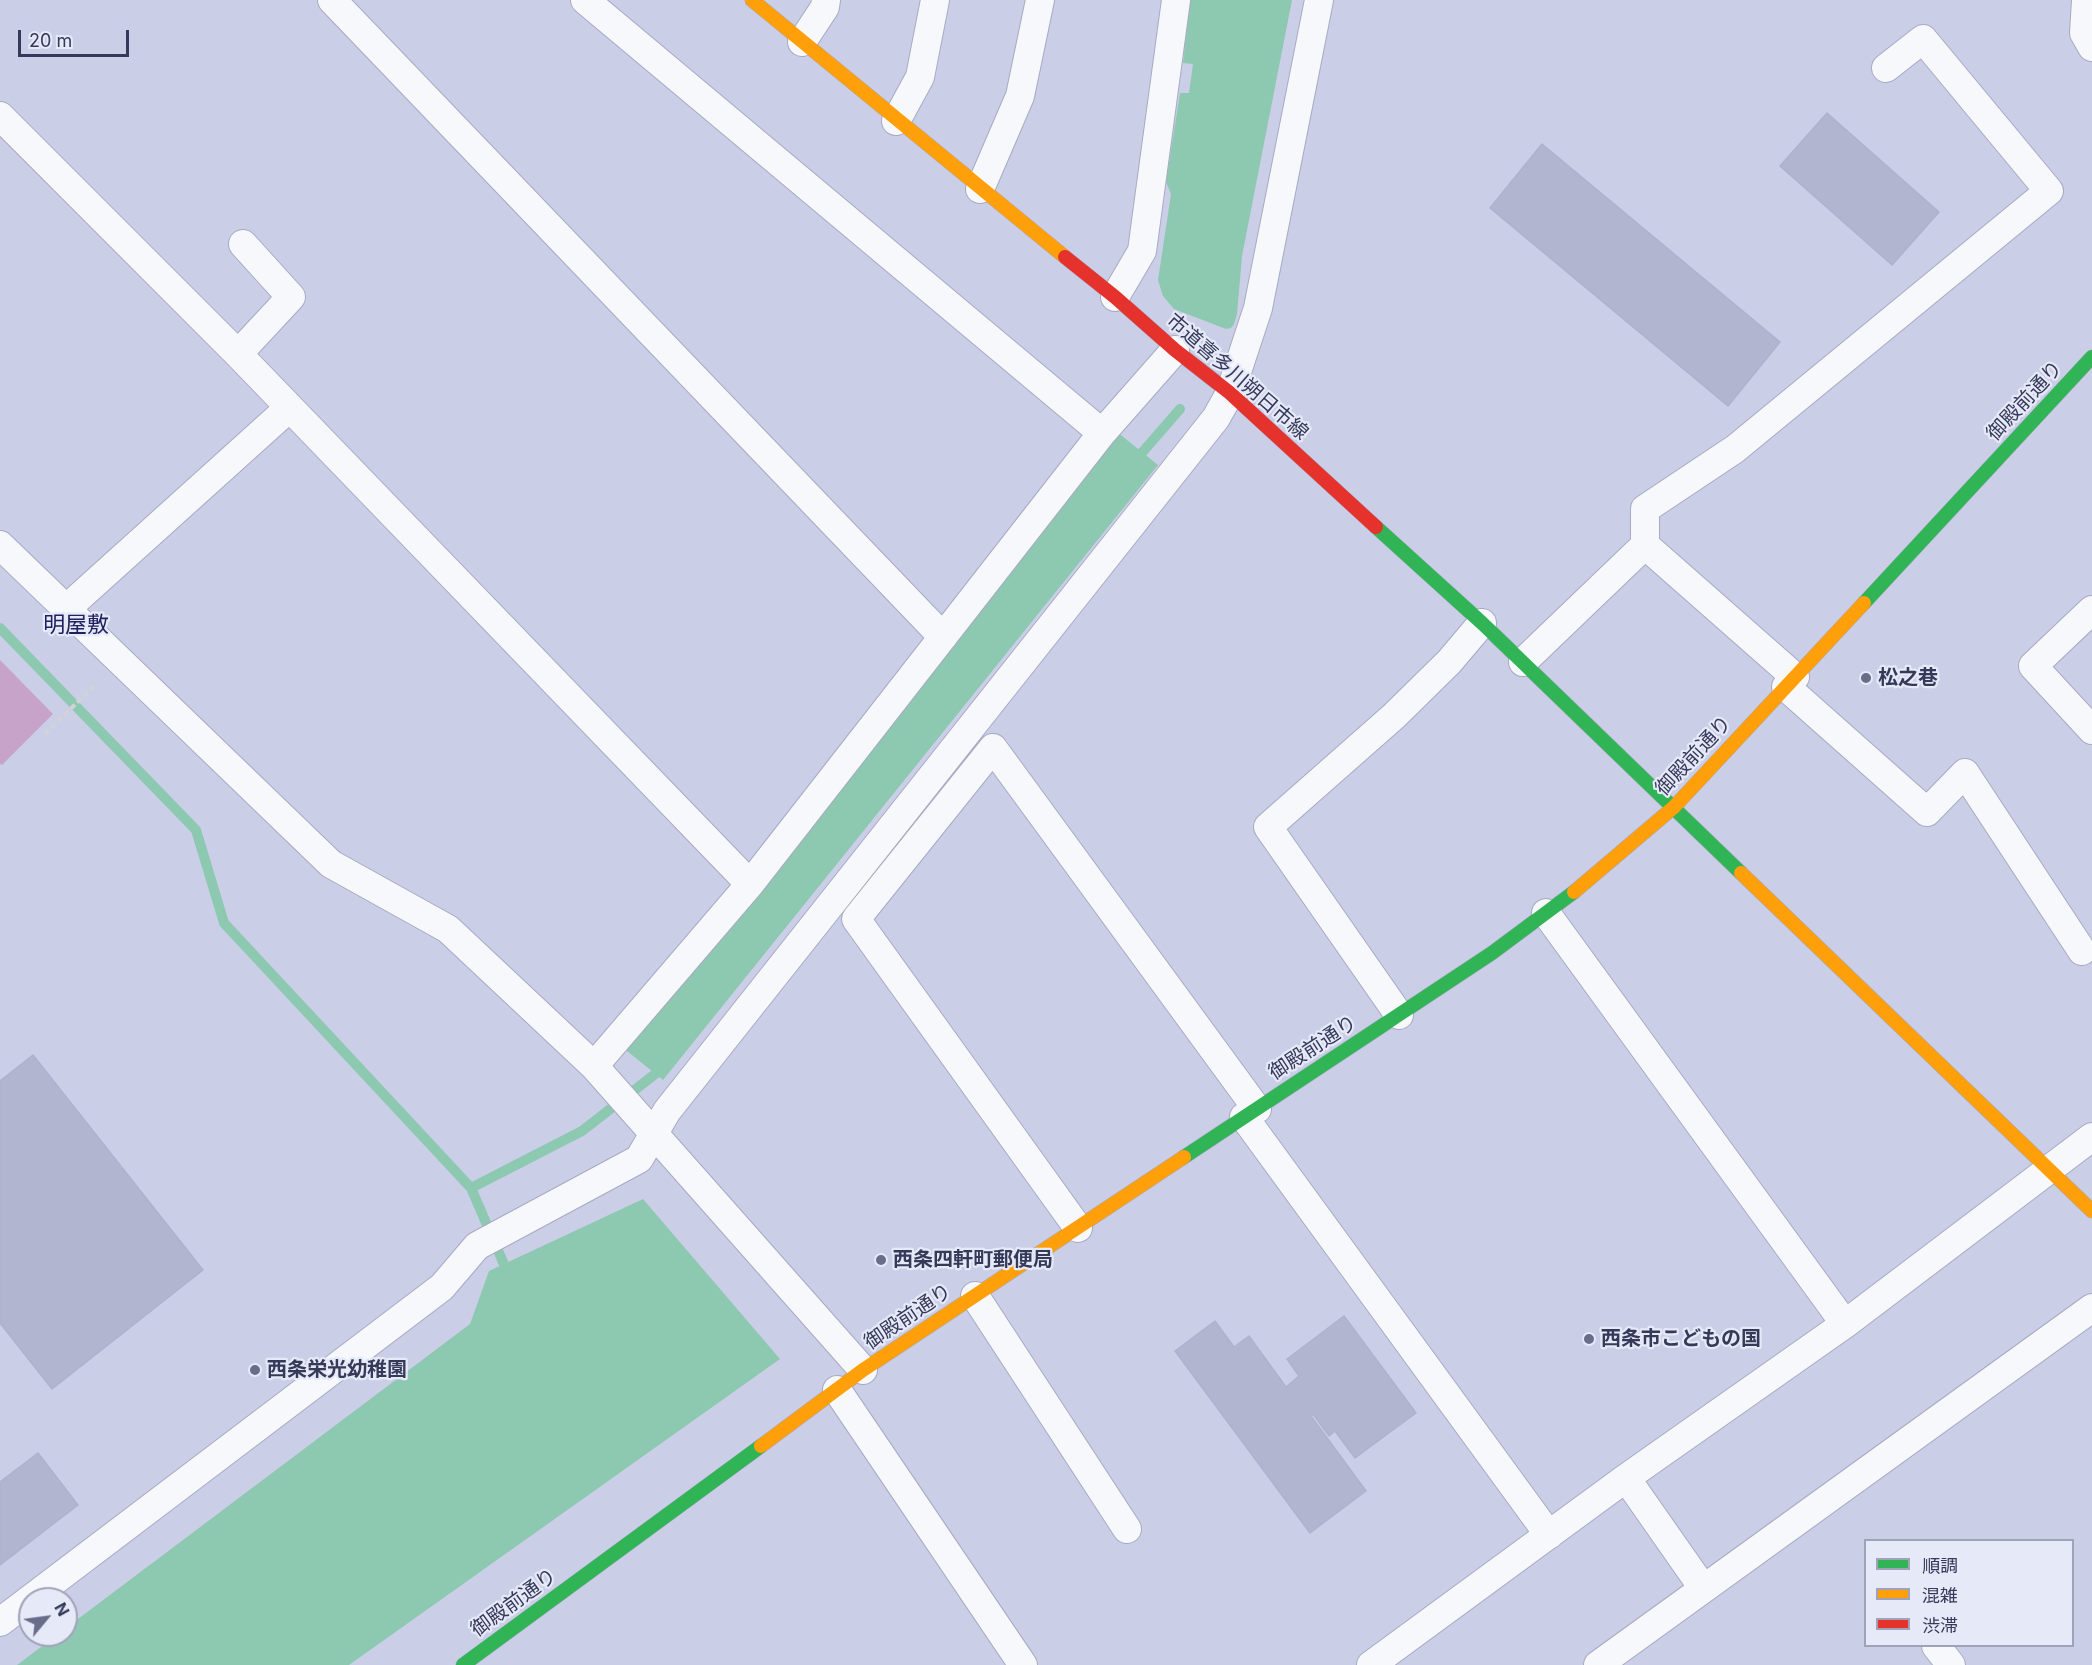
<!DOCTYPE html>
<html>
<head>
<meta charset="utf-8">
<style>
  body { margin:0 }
  #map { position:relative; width:2092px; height:1665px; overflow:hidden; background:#cbcee7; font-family:Inter,"Noto Sans JP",sans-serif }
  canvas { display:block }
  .legend { position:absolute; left:1864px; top:1539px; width:210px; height:108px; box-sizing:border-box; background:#e6e9f8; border:2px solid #a0a3b8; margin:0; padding:8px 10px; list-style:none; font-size:18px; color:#363958 }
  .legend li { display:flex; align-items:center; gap:12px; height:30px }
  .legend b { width:30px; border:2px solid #a0a3b8 }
  .north { position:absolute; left:18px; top:1587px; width:60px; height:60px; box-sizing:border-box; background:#e6e9f8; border:2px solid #a0a3b8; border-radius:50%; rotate:61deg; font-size:16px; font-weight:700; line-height:24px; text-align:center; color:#363958 }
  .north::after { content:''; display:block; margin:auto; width:21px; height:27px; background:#6a6d8a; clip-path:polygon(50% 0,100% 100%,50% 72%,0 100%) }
  .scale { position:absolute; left:18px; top:30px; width:111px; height:27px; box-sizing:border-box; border:3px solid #363958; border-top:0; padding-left:8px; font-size:18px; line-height:21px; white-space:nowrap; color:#363958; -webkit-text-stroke:4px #e6e9f8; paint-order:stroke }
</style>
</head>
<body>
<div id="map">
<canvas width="2092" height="1665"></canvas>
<ul class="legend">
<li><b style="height:8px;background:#30b455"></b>順調</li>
<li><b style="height:8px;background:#ff9f0a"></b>混雑</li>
<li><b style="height:8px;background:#e5322d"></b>渋滞</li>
</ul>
<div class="north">N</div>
<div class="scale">20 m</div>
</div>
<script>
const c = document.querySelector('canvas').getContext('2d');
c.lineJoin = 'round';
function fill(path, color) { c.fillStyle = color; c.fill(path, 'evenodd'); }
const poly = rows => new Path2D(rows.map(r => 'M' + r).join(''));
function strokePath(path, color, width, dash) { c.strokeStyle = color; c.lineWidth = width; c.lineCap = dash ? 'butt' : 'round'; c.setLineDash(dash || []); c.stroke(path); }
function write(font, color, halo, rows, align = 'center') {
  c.font = font + ' Inter,"Noto Sans JP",sans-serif'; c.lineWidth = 4.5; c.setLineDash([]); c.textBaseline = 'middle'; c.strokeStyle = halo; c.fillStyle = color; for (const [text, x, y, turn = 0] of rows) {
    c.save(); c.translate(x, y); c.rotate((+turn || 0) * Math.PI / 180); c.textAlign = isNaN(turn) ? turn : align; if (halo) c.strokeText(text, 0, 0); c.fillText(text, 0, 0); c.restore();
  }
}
const forest = poly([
  [0,660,53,714,2,765,0,764]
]);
const water = poly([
  [1190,0,1292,0,1242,256,1237,314,1234,324,1231,328,1226,329,1174,309,1163,296,1158,280,1171,194,1166,182,1180,93,1189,93,1193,64,1183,63],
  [1117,432,1158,465,663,1080,622,1047],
  [643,1199,780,1359,349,1665,17,1665,57,1635,66,1635,66,1628,470,1324,489,1271]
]);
const stream = poly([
  [1133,463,1180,409],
  [0,628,196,830,224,923,471,1188,509,1276],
  [471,1188,582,1131,659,1071,664,1065]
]);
const building = poly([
  [1827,113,1939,212,1892,265,1780,166,1827,113],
  [1542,144,1780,342,1728,406,1490,208,1542,144],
  [33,1055,203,1270,52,1389,0,1323,0,1081,33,1055],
  [1344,1316,1416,1413,1355,1458,1335,1431,1329,1436,1313,1414,1311,1416,1366,1491,1310,1533,1175,1351,1215,1321,1234,1347,1249,1336,1286,1387,1299,1376,1287,1359,1344,1316],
  [38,1453,78,1505,0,1565,0,1482,38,1453]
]);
const path = poly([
  [45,734,96,684]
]);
const street = poly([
  [332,0,943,637],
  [585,0,1102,433],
  [2086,0,2084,33,2092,47],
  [802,42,825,7,826,0],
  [0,116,238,354,750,884],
  [896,121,920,77,935,0],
  [980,189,1020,96,1040,0],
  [1115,297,1142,251,1176,0],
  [238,354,291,297,243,244],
  [0,545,331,864,448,929,594,1066,863,1370],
  [66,609,289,408],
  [2092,610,2033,666,2092,730],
  [1523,662,1645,545],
  [1795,677,1645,545,1645,509,1735,449,2049,191,1923,39,1886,68],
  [1786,687,1927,812,1965,773,2082,951],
  [1546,913,1845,1324],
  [1399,1015,1268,827,1394,716,1449,662,1482,623],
  [594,1066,750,884,1102,433,1175,350],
  [1244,1117,1549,1535],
  [1078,1228,856,919,993,748,1257,1109],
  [975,1296,1127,1529],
  [837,1390,1023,1665],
  [1626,1478,1703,1588],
  [0,1622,442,1287,477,1246,639,1159,667,1111,1216,418,1230,393,1258,308,1319,0],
  [1936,1646,1951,1665],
  [1371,1665,1626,1478,1845,1324,2092,1137],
  [1598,1665,2092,1308]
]);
const fast = poly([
  [1376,527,1482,623,1741,873],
  [1864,603,2092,357],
  [1184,1157,1492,953,1574,892],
  [463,1665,761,1446]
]);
const slow = poly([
  [752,0,1065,257],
  [1741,873,2092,1211],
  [1574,892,1674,807,1864,603],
  [761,1446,863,1370,1184,1157]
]);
const jam = poly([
  [1065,257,1115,297,1175,350,1230,393,1376,527]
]);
const markers = [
  [1866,678,6,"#6a6d8a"],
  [881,1260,6,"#6a6d8a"],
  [1589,1339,6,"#6a6d8a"],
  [255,1370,6,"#6a6d8a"]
];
const streetNames = [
  ["市道喜多川朔日市線",1237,377,41],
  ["御殿前通り",2025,401,-47],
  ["御殿前通り",1694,756,-47],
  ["御殿前通り",1313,1048,-33],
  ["御殿前通り",908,1317,-34],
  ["御殿前通り",514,1603,-36]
];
const poiNames = [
  ["松之巷",1878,678],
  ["西条四軒町郵便局",893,1260],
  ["西条市こどもの国",1601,1339],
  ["西条栄光幼稚園",267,1370]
];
const quarterNames = [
  ["明屋敷",76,625]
];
fill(forest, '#c8a3c9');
fill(water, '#8dc9b0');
strokePath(stream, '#8dc9b0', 10);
fill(building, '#b2b5d0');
strokePath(building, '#b0b2cc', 1.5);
strokePath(street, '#a7aac2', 30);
strokePath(fast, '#a7aac2', 15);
strokePath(slow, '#a7aac2', 15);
strokePath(jam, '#a7aac2', 15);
strokePath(path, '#d1d2da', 4, [6, 3]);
strokePath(street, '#f7f8fb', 28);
strokePath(fast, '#30b455', 14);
strokePath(slow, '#ff9f0a', 14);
strokePath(jam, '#e5322d', 14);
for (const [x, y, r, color] of markers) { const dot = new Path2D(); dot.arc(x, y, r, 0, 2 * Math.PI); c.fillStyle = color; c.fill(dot); strokePath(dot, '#e6e9f8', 2); }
write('20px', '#363958', '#e6e9f8', streetNames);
write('bold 20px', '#363958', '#e6e9f8', poiNames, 'left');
write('22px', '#22215f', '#e6e9f8', quarterNames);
</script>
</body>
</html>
